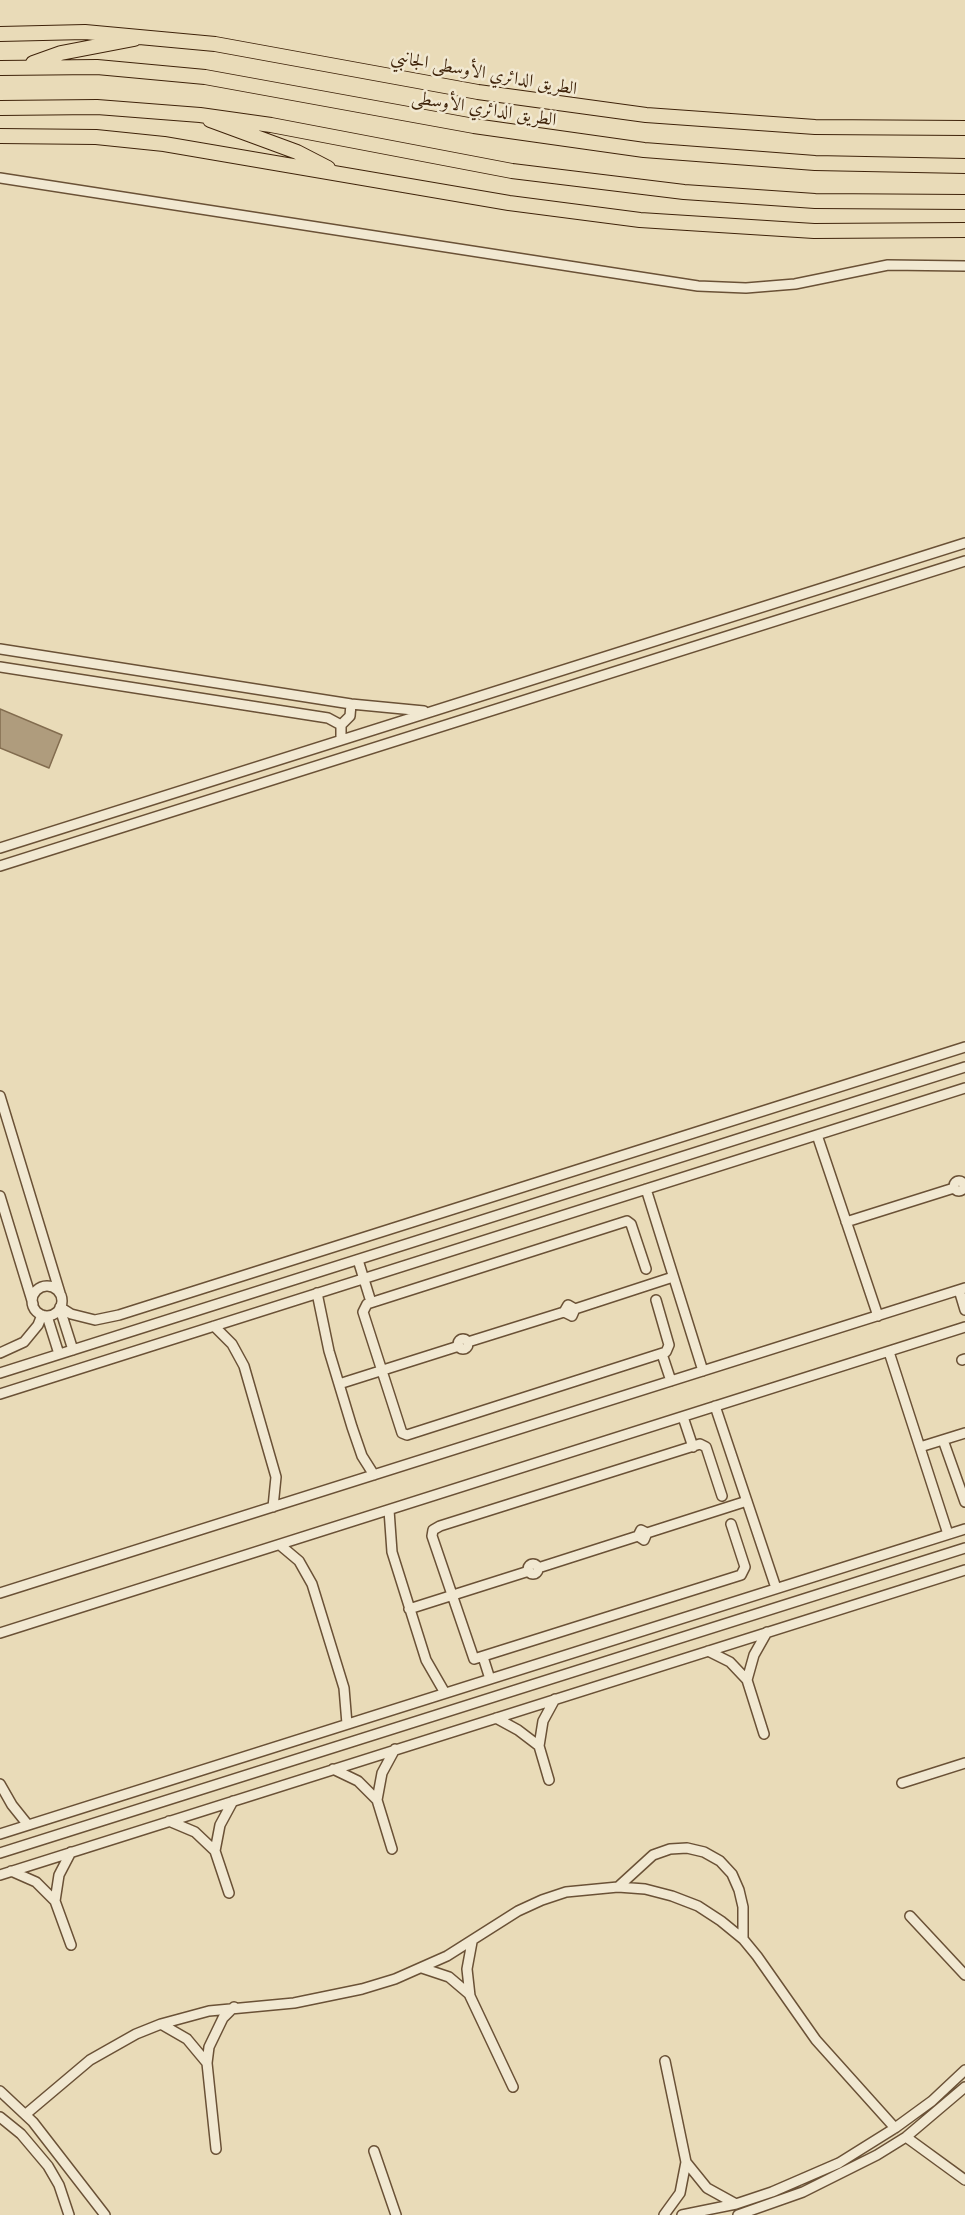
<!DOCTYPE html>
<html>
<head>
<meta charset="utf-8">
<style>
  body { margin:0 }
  canvas { display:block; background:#e9dbb8 }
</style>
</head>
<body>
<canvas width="965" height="2215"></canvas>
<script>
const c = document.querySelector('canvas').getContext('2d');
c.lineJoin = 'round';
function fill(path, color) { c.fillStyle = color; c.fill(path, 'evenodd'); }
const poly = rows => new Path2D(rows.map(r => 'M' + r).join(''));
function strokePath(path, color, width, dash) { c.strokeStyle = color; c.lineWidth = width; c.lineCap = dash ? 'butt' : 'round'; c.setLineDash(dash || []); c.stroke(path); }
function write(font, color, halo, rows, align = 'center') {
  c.font = font + ' "Libre Caslon Text",Amiri,serif'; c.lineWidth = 5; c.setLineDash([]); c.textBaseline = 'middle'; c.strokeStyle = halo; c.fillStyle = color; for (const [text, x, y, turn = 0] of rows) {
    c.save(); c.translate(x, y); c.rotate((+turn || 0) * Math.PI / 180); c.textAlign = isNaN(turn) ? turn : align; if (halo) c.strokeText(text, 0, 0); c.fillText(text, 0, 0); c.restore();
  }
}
const water = poly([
  [0,709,62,735,49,768,0,748,0,709]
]);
const minor = poly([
  [0,178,698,286,746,288,795,284,888,265,965,266],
  [0,649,351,704,424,711],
  [0,667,328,718,341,725,341,740],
  [341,725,350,716,351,704],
  [0,848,965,543],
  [0,866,965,561],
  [0,1096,60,1293],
  [817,1135,878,1316],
  '954 1186a5 5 0 1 1 10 0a5 5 0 1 1-10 0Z',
  [646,1189,703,1371],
  [0,1196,33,1304],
  [846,1222,954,1188],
  [358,1260,371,1302],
  [646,1269,631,1224,627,1221,367,1304,363,1312,402,1433,407,1435,666,1352,669,1345,656,1300],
  '32 1301a15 15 0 1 1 30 0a15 15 0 1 1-30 0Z',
  [959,1290,965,1310],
  [317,1293,329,1351,352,1427,362,1456,374,1475],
  [60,1307,71,1314,95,1320,119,1315,965,1047],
  [60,1309,73,1350],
  [575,1309,673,1277],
  [47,1316,59,1354],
  [214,1326,232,1344,244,1366,276,1477,273,1507],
  '458 1344a5 5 0 1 1 10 0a5 5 0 1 1-10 0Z',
  [468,1342,564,1312,568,1305,575,1309,572,1316,564,1312],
  [889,1352,948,1534],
  [0,1353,24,1342,38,1325,42,1315],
  [662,1354,671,1381],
  [962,1360,965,1359],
  [0,1373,965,1067],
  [339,1384,459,1346],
  [0,1394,965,1088],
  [715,1406,776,1588],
  [683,1417,693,1447],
  [943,1440,965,1502],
  [920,1447,965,1433],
  [722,1496,706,1447,700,1444,440,1526,433,1530,432,1536,474,1659,741,1575,745,1567,731,1524],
  [389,1510,392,1552,426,1660,445,1693],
  [647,1533,747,1501],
  [280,1545,299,1561,312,1584,344,1688,347,1724],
  '528 1569a5 5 0 1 1 10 0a5 5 0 1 1-10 0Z',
  [538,1568,638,1536,641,1530,647,1533,644,1540,638,1536],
  [0,1593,965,1288],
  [409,1609,529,1571],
  [0,1633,965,1327],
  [708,1651,730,1662,747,1680,764,1734],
  [483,1657,490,1679],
  [747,1680,754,1655,767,1632],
  [496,1718,518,1730,539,1746],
  [333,1769,358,1781,377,1800,392,1849],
  [549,1780,539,1746,543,1721,555,1699],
  [902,1783,965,1763],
  [0,1784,12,1805,28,1825],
  [377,1800,382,1773,395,1749],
  [169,1821,195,1832,215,1851],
  [0,1834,965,1529],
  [0,1853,965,1548],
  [11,1871,36,1882,55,1901],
  [0,1875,965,1570],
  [618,1887,653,1855,670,1849,687,1848,704,1852,720,1861,732,1874,739,1890,743,1907,743,1939],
  [229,1893,215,1851,220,1825,233,1801],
  [910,1916,965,1975],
  [472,1942,467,1969,470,1996,513,2087],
  [71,1945,55,1901,59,1875,71,1852],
  [422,1968,449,1977,469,1994],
  [161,2024,187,2039,207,2063],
  [0,2091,33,2122,105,2215],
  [26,2114,90,2060,136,2034,161,2024,209,2011,294,2003,362,1989,395,1979,447,1956,518,1911,542,1900,566,1892,618,1887,645,1889,672,1896,698,1906,721,1921,743,1939,757,1956,816,2040,895,2128],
  [0,2117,21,2134,48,2166,59,2185,69,2215],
  [906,2137,965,2180],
  [216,2149,207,2063,209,2047,223,2018,234,2007],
  [374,2151,396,2215],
  [686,2162,707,2188,736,2204],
  [664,2215,680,2193,686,2162,665,2061],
  [682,2215,736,2204,772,2192,839,2163,895,2128,932,2101,965,2070],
  [738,2215,803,2192,877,2155,906,2137,965,2087]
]);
const highway = poly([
  [0,34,85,32,215,44,478,92,646,115,815,127,965,128],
  [33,63,61,53,134,39],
  [0,68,97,67,205,77,474,126,644,150,815,163,965,166],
  [0,108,97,107,200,115,271,125,512,171,684,192,815,201,965,202],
  [210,120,297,152,328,168],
  [0,136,96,137,164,144,509,203,640,220,814,231,965,230]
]);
const streetNames = [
  ["الطريق الدائري الأوسطى الجانبي",484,73,10],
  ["الطريق الدائري الأوسطى",484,109,9]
];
fill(water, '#af9c7d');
strokePath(water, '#826c4f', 1.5);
strokePath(minor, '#6a5136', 12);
strokePath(highway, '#3f230a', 16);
strokePath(minor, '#f1e8d1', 9);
strokePath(highway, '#e9dbb8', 14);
write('18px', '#3f230a', '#f1e8d1', streetNames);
</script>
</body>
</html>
